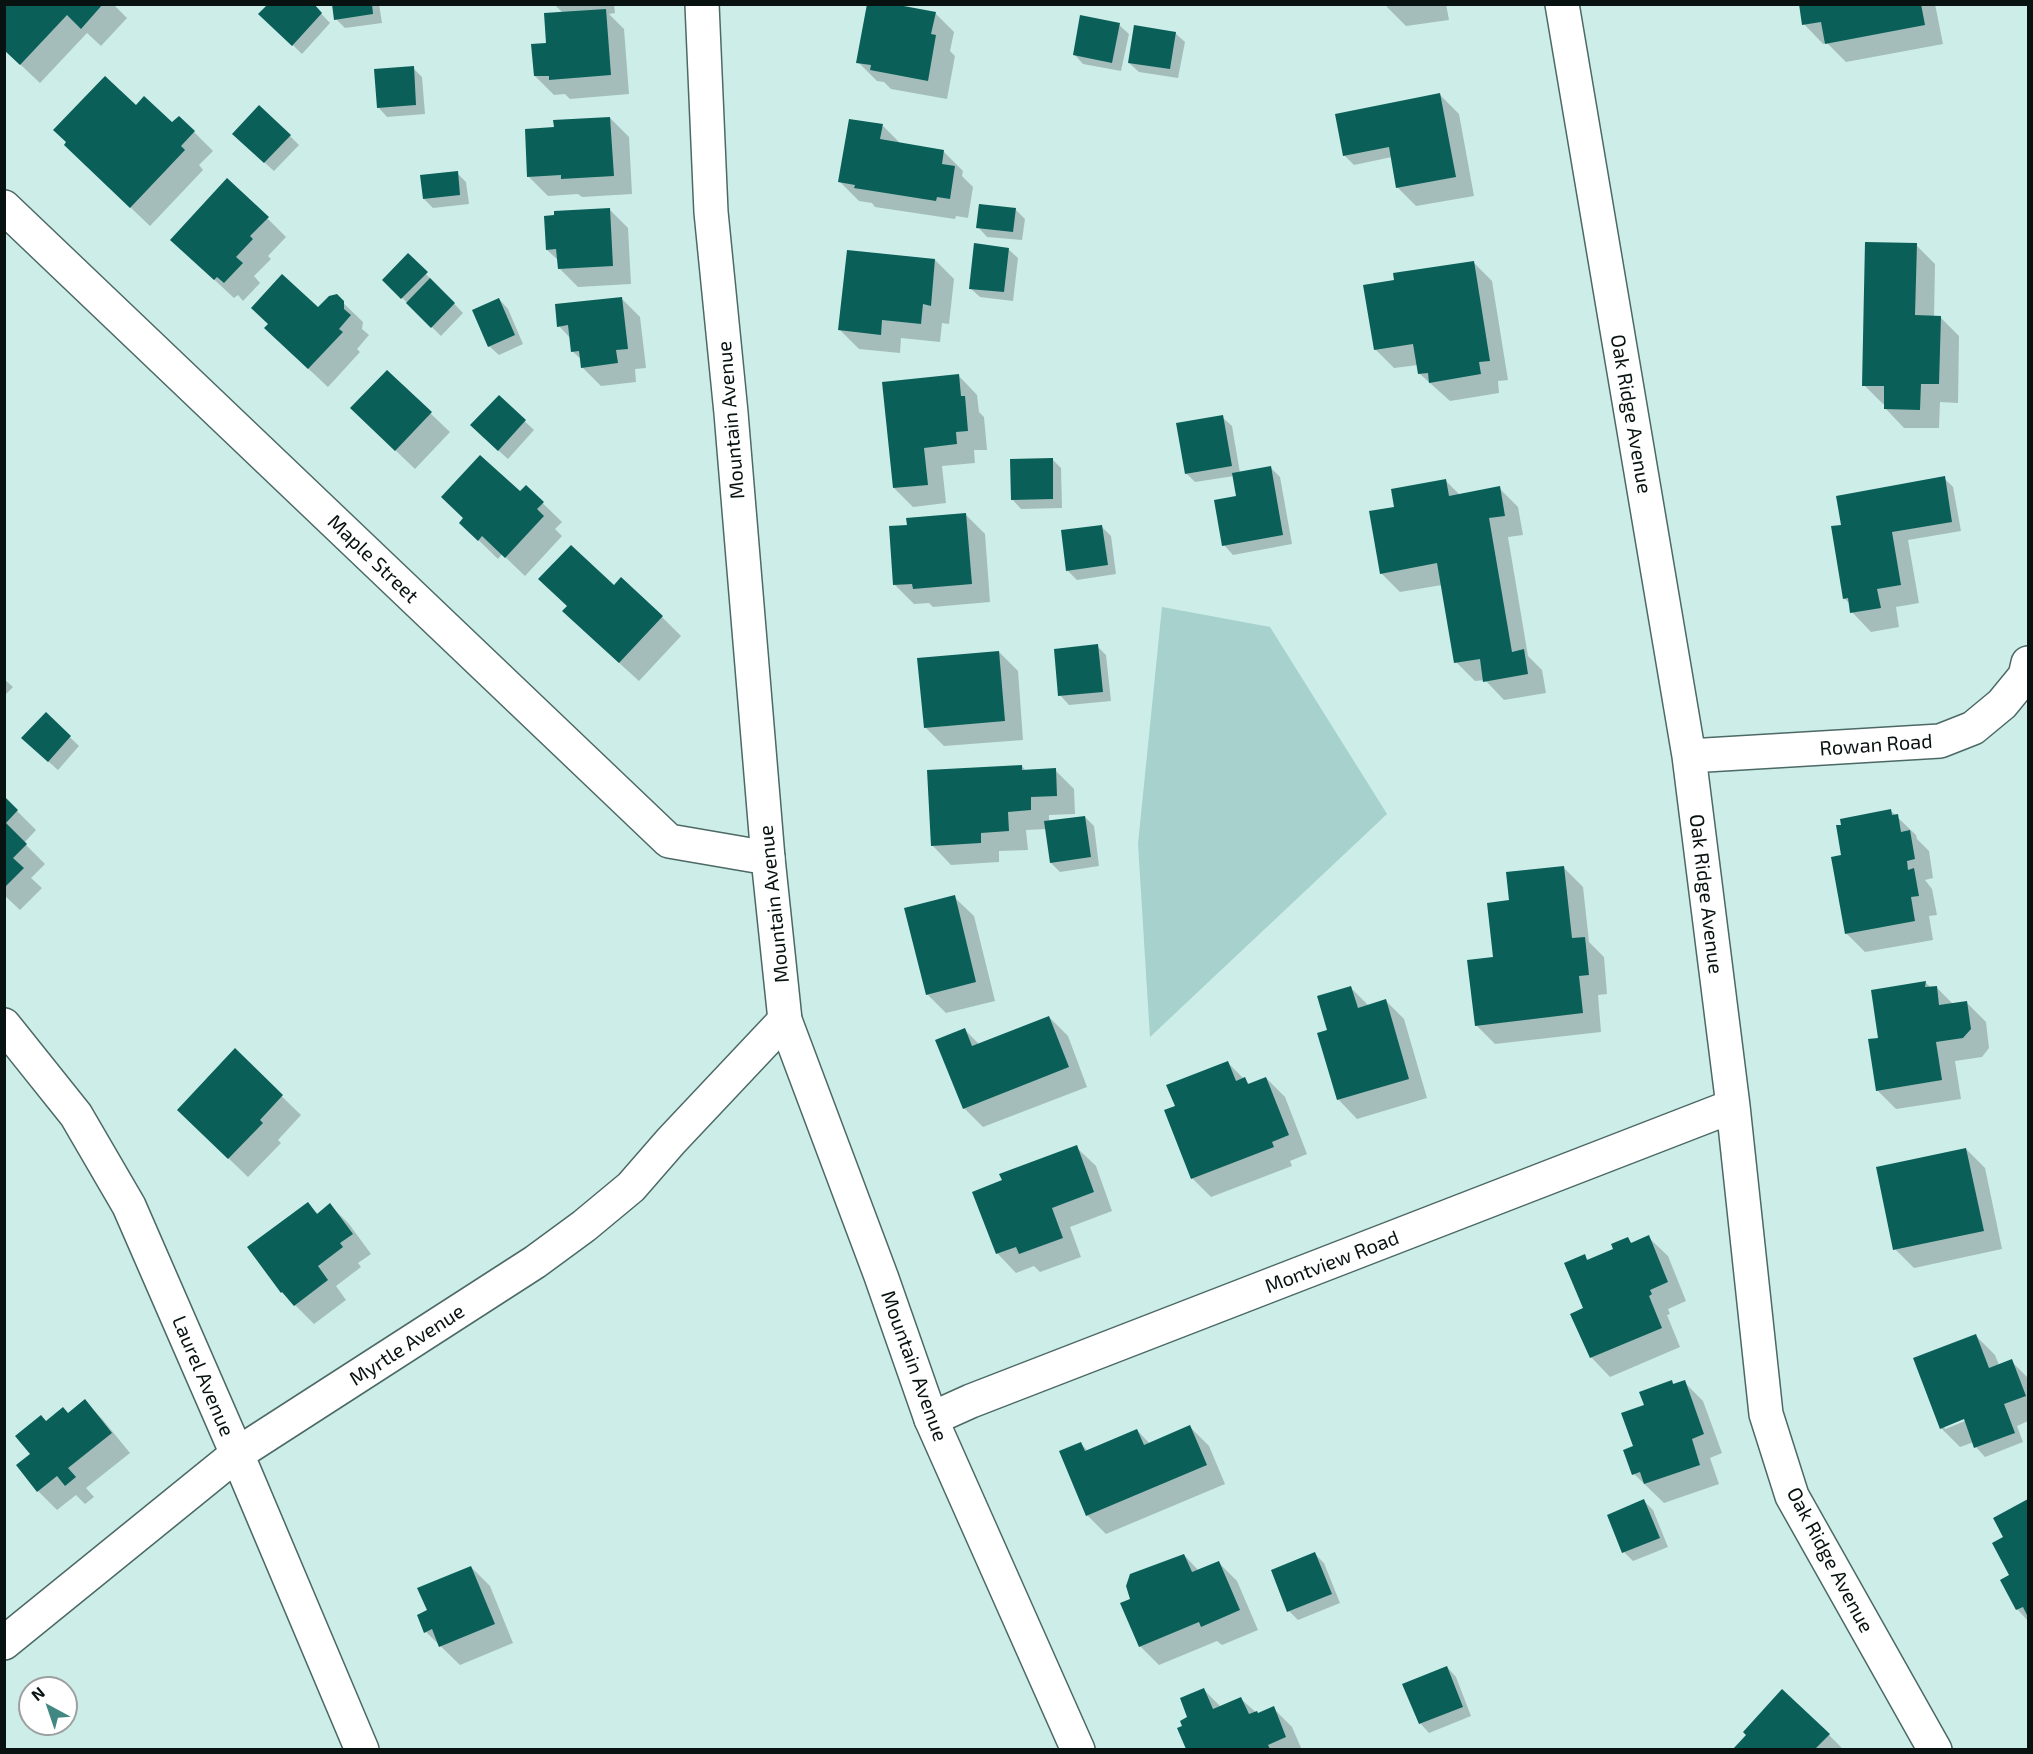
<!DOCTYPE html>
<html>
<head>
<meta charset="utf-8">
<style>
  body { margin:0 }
  #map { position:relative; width:2033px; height:1754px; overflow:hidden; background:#cdede9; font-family:"Exo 2",sans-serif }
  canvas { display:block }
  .frame { position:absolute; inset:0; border:6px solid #071211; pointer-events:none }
  .north { position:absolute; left:18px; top:1676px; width:60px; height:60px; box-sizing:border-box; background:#fff; border:2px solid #9ca0a0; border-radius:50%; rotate:320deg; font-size:16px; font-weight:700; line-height:24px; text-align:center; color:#071211 }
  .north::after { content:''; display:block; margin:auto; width:21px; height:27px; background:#428882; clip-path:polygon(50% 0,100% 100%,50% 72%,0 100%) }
</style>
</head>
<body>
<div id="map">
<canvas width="2033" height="1754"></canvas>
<div class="frame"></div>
<div class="north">N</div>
</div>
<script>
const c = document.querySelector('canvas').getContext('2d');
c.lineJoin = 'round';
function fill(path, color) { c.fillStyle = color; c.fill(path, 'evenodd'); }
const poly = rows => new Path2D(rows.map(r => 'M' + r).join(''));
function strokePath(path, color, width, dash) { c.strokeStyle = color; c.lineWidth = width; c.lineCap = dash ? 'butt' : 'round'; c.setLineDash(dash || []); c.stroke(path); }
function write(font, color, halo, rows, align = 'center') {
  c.font = font + ' "Exo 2",sans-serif'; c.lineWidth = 6; c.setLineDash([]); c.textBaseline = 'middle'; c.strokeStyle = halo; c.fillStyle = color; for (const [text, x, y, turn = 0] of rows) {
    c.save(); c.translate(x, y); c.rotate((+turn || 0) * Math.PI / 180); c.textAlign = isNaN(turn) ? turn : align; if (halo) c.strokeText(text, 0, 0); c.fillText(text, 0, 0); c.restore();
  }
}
const green = poly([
  [1162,607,1270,627,1387,814,1150,1037,1138,844]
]);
const shadow = poly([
  [4,4,113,4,127,18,101,46,87,33,40,83,4,49],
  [312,4,330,23,302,54,261,14],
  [334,4,379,4,382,23,345,28,336,19],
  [554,4,614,4,615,13,609,14,624,29,629,94,570,99,565,94,554,95,535,76,563,13],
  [884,4,935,13,954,32,950,51,955,56,947,99,891,89,884,82,877,81,858,62],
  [1386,4,1446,4,1449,20,1406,26,1387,7],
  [1800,4,1935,4,1943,44,1846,62,1827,43,1823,44,1804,24],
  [1119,25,1129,34,1121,71,1083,64,1074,54],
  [1175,33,1185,42,1178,78,1139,72,1129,63],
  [413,68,422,77,425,114,387,117,378,107],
  [1440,95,1459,114,1474,196,1416,206,1397,187,1392,157,1354,165,1344,155],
  [136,107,194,132,213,151,199,165,203,170,150,226,85,164],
  [610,118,629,137,632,194,582,197,578,194,548,196,529,177,555,128],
  [883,126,901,144,944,152,963,171,962,176,973,187,968,218,956,216,955,219,875,207,872,203,859,201,840,182],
  [290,136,299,145,274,171,243,143],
  [457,173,466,182,469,204,433,208,424,199],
  [609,209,628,228,631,284,578,287,559,268,559,261,547,250],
  [1016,210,1025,219,1022,240,987,237,978,227],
  [267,218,286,237,268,256,271,259,254,276,260,283,243,301,238,295,234,298,191,258],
  [1916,245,1935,264,1934,317,1940,317,1959,336,1958,403,1940,402,1939,428,1904,428,1885,408,1885,404,1883,404,1864,385],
  [1008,249,1018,258,1013,301,980,297,970,288],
  [408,255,463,313,441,336,384,280],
  [935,260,954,279,949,324,942,323,940,342,901,338,900,353,859,349,840,330],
  [1473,262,1492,281,1508,380,1498,381,1499,393,1450,401,1420,374,1418,365,1394,368,1375,349,1395,281],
  [336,296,363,322,362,329,369,335,357,349,360,352,328,387,285,347,318,310],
  [621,298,640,317,646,368,635,369,636,382,601,386,582,367,582,360,573,352,571,339,559,326],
  [499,299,508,309,523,344,499,355,489,346],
  [387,372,450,432,415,469,371,427],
  [958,375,977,395,979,412,984,417,987,450,974,450,975,463,942,466,946,503,913,507,894,488],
  [499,397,534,430,508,459,481,435],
  [1222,417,1232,426,1240,473,1270,467,1280,477,1292,544,1233,555,1224,545,1237,498,1234,476,1195,482,1186,473],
  [1052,459,1061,468,1062,508,1021,509,1012,499],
  [1944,478,1953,487,1961,531,1908,540,1919,603,1896,607,1899,627,1871,632,1852,612,1850,604,1844,598,1842,526],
  [1446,481,1460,495,1499,488,1518,507,1523,535,1508,537,1528,656,1542,670,1546,693,1504,700,1485,680,1475,681,1456,662,1442,585,1400,592,1381,573,1395,508],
  [526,487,562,522,555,529,562,536,525,576,502,554,498,559,461,523,464,519,520,493],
  [966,515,985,534,990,602,933,607,929,603,914,604,895,585,909,526],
  [1102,527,1111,536,1116,574,1077,580,1068,571],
  [614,587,662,617,681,636,639,681,583,630],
  [1097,646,1106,655,1111,701,1069,705,1060,695],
  [999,652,1018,671,1023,740,944,746,925,727],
  [4,679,13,687,4,696],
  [46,714,79,746,58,770,32,747],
  [1022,766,1026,771,1055,770,1074,789,1075,814,1049,815,1049,822,1085,817,1094,826,1099,866,1060,872,1051,863,1047,829,1026,830,1028,850,999,851,999,862,951,865,932,845],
  [4,798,36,830,24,843,45,864,31,878,42,888,20,910,4,895],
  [1891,811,1916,835,1917,839,1929,851,1933,878,1925,880,1932,889,1937,915,1929,916,1933,940,1865,952,1846,933,1842,857],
  [1564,868,1583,887,1589,942,1604,957,1607,994,1598,995,1601,1032,1495,1044,1476,1025,1511,902],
  [954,897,974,916,995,1001,946,1013,927,994],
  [1926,983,1931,988,1936,987,1953,1004,1967,1003,1986,1022,1989,1048,1982,1057,1955,1061,1961,1099,1896,1109,1877,1090,1880,1039,1872,991],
  [1351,988,1369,1006,1385,1000,1404,1019,1427,1098,1357,1119,1338,1099,1329,1031],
  [1049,1017,1068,1036,1087,1087,983,1127,964,1108,965,1030,980,1045],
  [235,1051,301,1115,278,1140,281,1143,248,1177,198,1129],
  [1228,1063,1250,1085,1266,1078,1285,1097,1307,1154,1290,1161,1292,1166,1211,1197,1192,1178,1177,1107],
  [1076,1147,1096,1166,1112,1211,1070,1227,1081,1257,1040,1272,1034,1266,1016,1273,997,1253],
  [1966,1149,1985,1168,2002,1249,1914,1268,1895,1249],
  [308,1204,318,1214,330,1205,349,1224,371,1254,358,1263,361,1267,336,1286,346,1300,314,1324,282,1292],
  [1648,1237,1668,1256,1686,1301,1668,1309,1670,1314,1667,1315,1680,1347,1610,1377,1591,1357,1585,1309,1584,1256,1589,1261,1615,1250,1627,1239,1633,1244],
  [1976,1336,1995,1355,1999,1365,2011,1361,2028,1378,2028,1421,2017,1426,2023,1442,1985,1457,1976,1447,1974,1442,1960,1447,1941,1428],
  [1965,1418,1965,1421,1945,1429,1944,1426],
  [1672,1382,1675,1385,1684,1382,1703,1401,1722,1453,1710,1458,1719,1484,1664,1503,1634,1474,1635,1447,1646,1406],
  [85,1401,103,1420,130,1453,86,1488,94,1497,85,1504,76,1495,57,1510,38,1491,18,1465,32,1454,68,1414],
  [1190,1427,1209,1446,1225,1484,1106,1534,1087,1515,1081,1444,1088,1451,1137,1430,1150,1444],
  [1644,1501,1653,1510,1668,1547,1633,1561,1624,1552],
  [2028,1501,2028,1621,2017,1609,2005,1538,1995,1519],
  [1315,1554,1324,1563,1340,1603,1298,1620,1289,1611],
  [1184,1555,1199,1571,1218,1562,1237,1581,1258,1630,1222,1645,1217,1641,1159,1665,1140,1646,1132,1600],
  [471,1567,490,1586,513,1643,460,1665,426,1632,429,1611],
  [1447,1667,1456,1677,1471,1716,1429,1733,1420,1723],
  [1204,1690,1221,1707,1241,1699,1259,1715,1273,1708,1292,1727,1302,1750,1188,1750,1179,1729,1184,1726,1189,1718],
  [1748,1735,1829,1735,1844,1750,1735,1750]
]);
const building = poly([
  [4,4,103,4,81,29,67,15,20,65,4,50],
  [268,4,314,4,322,13,292,46,258,14],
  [332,4,372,4,373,14,334,20],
  [867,4,882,6,893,4,936,12,931,34,936,35,928,81,870,70,871,65,856,63],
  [1799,4,1921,4,1925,25,1825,44,1821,22,1802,25],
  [606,9,611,75,549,80,549,76,534,76,531,44,546,43,544,13],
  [1080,15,1120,23,1112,63,1073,55],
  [1134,25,1176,32,1170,69,1128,63],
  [414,66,416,105,377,108,374,69],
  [105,76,136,105,144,96,172,122,179,116,195,131,181,146,185,150,130,208,64,145,66,142,53,130],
  [1440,93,1456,177,1396,188,1389,147,1343,156,1335,114],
  [259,105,291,135,264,163,232,134],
  [610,117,614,176,561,179,561,175,527,177,525,129,554,127,553,120],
  [849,119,883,124,880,139,944,150,942,164,955,166,950,199,937,197,936,201,854,188,855,185,838,182],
  [458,171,460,195,423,199,420,175],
  [227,178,269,217,250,236,253,239,236,257,243,263,224,283,217,277,214,280,170,240],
  [979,204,1016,208,1013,232,976,228],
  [610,208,613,266,558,269,556,249,546,250,544,216,554,215,554,211],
  [1865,242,1917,243,1915,315,1941,316,1939,384,1921,384,1920,410,1884,409,1884,386,1862,386],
  [974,243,1009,248,1004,292,969,289],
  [847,250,935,259,931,306,923,304,921,324,882,320,881,335,838,330],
  [408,253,428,272,401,299,382,280],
  [1474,261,1490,361,1479,362,1481,374,1429,383,1428,373,1418,374,1413,344,1374,350,1363,285,1394,280,1393,273],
  [282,274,318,307,329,296,337,294,344,301,344,309,351,315,339,329,343,332,308,369,264,328,268,324,251,308],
  [430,278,455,303,431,328,406,303],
  [622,297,628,349,616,350,618,363,581,368,579,351,571,352,568,325,557,327,555,304],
  [499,298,515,335,488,347,472,310],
  [387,370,432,412,395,451,350,408],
  [959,374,961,396,965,396,968,431,956,432,957,444,924,448,928,485,893,488,882,382],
  [499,395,526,420,498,451,470,425],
  [1223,415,1232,466,1185,474,1176,423],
  [480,455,520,491,526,485,544,502,537,509,544,516,505,558,482,536,478,541,459,523,463,518,441,497],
  [1053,458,1053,499,1011,500,1010,459],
  [1271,466,1283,535,1222,546,1214,500,1236,496,1232,473],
  [1945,476,1952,522,1892,532,1901,585,1877,589,1881,608,1850,613,1848,598,1843,599,1831,526,1841,525,1836,496],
  [1446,479,1449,496,1500,486,1505,516,1489,518,1512,652,1524,649,1528,674,1483,682,1480,659,1454,663,1437,563,1380,574,1369,511,1394,507,1391,489],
  [966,513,972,584,913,589,912,584,893,585,889,526,907,525,906,518],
  [1102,525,1108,565,1066,571,1061,530],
  [571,545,614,585,621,577,663,616,619,663,562,611,567,606,538,579],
  [1098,644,1103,692,1058,696,1054,649],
  [999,651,1005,721,924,728,917,658],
  [46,712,71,736,48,762,21,738],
  [1022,765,1022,770,1056,768,1057,796,1031,797,1031,810,1008,812,1009,831,981,833,981,843,931,846,927,770],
  [4,796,18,810,6,823,27,844,13,858,24,868,4,888],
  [1891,809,1892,815,1898,814,1901,832,1910,830,1915,859,1907,861,1908,870,1914,868,1919,896,1911,897,1915,921,1845,934,1831,857,1841,855,1836,825,1841,825,1840,819],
  [1085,816,1091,857,1050,863,1044,821],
  [1564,866,1572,938,1585,937,1589,975,1579,976,1583,1013,1475,1026,1467,960,1493,957,1487,903,1509,900,1506,872],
  [955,895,976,982,926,995,904,908],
  [1926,981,1925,987,1937,986,1939,1005,1967,1001,1971,1029,1963,1038,1936,1042,1942,1080,1876,1091,1868,1039,1878,1038,1871,990],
  [1351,986,1358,1008,1386,999,1409,1079,1337,1100,1317,1033,1327,1030,1317,996],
  [1049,1016,1069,1067,963,1109,935,1040,965,1028,972,1046],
  [235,1048,283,1095,260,1120,263,1123,228,1159,177,1110],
  [1228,1061,1236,1081,1245,1077,1248,1084,1266,1077,1289,1135,1272,1142,1274,1147,1191,1179,1164,1110,1175,1106,1166,1085],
  [1077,1145,1094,1192,1052,1208,1063,1238,1019,1254,1016,1247,996,1254,972,1192,1002,1180,999,1174],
  [1966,1148,1984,1231,1893,1250,1876,1167],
  [308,1202,317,1214,330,1203,353,1234,340,1243,343,1247,318,1266,328,1280,294,1306,282,1292,281,1293,247,1247],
  [1649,1235,1668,1282,1650,1290,1652,1294,1649,1296,1662,1328,1590,1358,1570,1314,1583,1308,1564,1263,1585,1254,1587,1260,1613,1249,1611,1244,1628,1237,1631,1243],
  [1976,1334,1989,1368,2012,1359,2026,1396,2004,1404,2015,1433,1974,1448,1964,1419,1940,1429,1913,1358],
  [1672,1380,1673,1384,1685,1380,1704,1434,1692,1439,1700,1465,1644,1484,1640,1472,1632,1475,1623,1450,1633,1446,1621,1413,1644,1405,1639,1392],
  [85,1399,112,1433,68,1468,76,1477,65,1486,57,1476,37,1492,16,1465,30,1454,15,1436,41,1415,46,1421,63,1407,68,1413],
  [1190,1425,1207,1465,1086,1516,1059,1451,1081,1442,1085,1451,1137,1429,1144,1445],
  [1644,1499,1660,1538,1622,1553,1607,1515],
  [2028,1499,2028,1617,2023,1607,2016,1610,2000,1580,2009,1575,1992,1543,2003,1537,1993,1518],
  [1315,1552,1332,1594,1287,1612,1271,1570],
  [1184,1554,1192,1572,1219,1561,1240,1610,1201,1627,1199,1622,1139,1647,1120,1603,1130,1599,1126,1586,1130,1574],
  [471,1566,495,1624,439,1647,432,1629,424,1633,417,1615,427,1610,417,1588],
  [1447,1666,1463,1707,1419,1724,1402,1684],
  [1204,1688,1213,1709,1241,1697,1249,1714,1257,1711,1258,1713,1274,1706,1286,1737,1268,1745,1270,1749,1186,1749,1177,1728,1182,1726,1180,1721,1187,1717,1180,1698],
  [1782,1689,1830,1734,1815,1749,1733,1749,1746,1735,1743,1732]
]);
const minor = poly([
  [1562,4,1689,756,1733,1106,1766,1414,1792,1496,1935,1750],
  [4,207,669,841,768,858],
  [1689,756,1940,741,1973,728,2002,704,2025,676,2028,663],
  [4,1025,76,1115,129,1206,237,1454,362,1750],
  [931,1419,971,1401,1733,1106],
  [4,1643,237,1454,535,1262,584,1226,631,1187,671,1141,785,1020]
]);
const secondary = poly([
  [702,4,711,212,731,413,768,858,785,1020,881,1276,931,1419,1078,1750]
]);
const streetNames = [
  ["Oak Ridge Avenue",1631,414,80],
  ["Mountain Avenue",731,420,-95],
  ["Maple Street",373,559,44],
  ["Rowan Road",1876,745,-4],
  ["Oak Ridge Avenue",1706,894,83],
  ["Mountain Avenue",774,904,-96],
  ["Montview Road",1332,1262,-21],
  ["Myrtle Avenue",407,1345,-33],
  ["Mountain Avenue",914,1366,70],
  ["Laurel Avenue",203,1376,67],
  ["Oak Ridge Avenue",1830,1560,62]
];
fill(green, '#a6d1cc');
fill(shadow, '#0003');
fill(building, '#0a5f59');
strokePath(minor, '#4c6965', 36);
strokePath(secondary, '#4c6965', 36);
strokePath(minor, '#fff', 33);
strokePath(secondary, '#fff', 33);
write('20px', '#071211', '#fff', streetNames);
</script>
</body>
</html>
